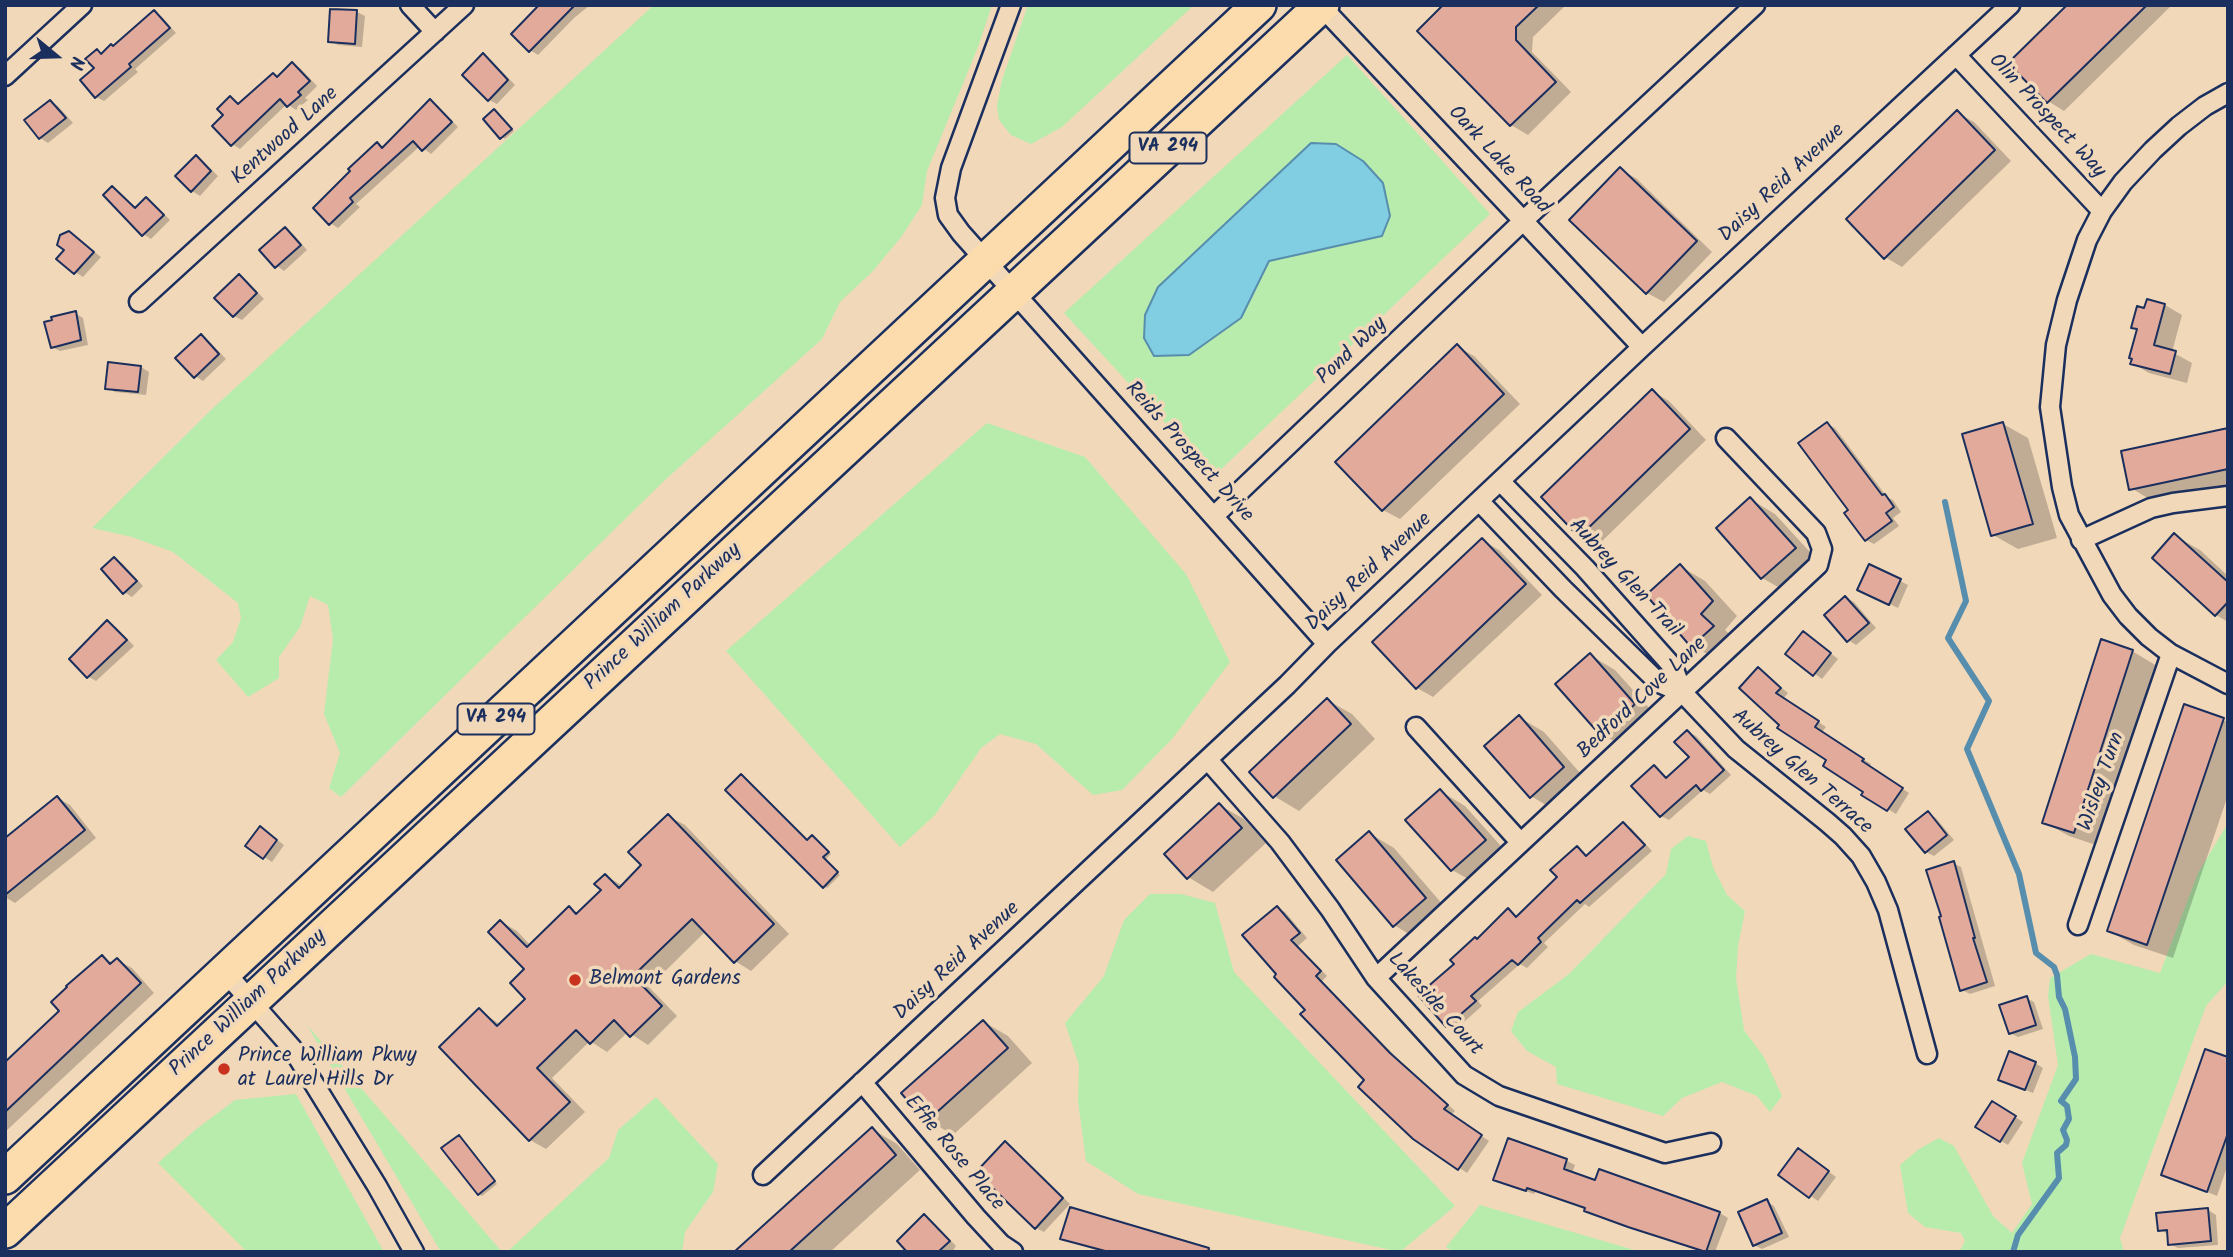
<!DOCTYPE html>
<html>
<head>
<meta charset="utf-8">
<style>
  body { margin:0 }
  #map { position:relative; width:2233px; height:1257px; overflow:hidden; background:#f1d8b9; font-family:Kalam,sans-serif }
  canvas { display:block }
  .frame { position:absolute; inset:0; border:7px solid #1b2f5e; pointer-events:none }
  .north { position:absolute; left:21px; top:21px; width:70px; height:70px; -webkit-text-stroke:5px #f1d8b9; paint-order:stroke; rotate:109deg; font-size:19px; font-weight:700; line-height:28px; text-align:center; color:#1b2f5e }
  .north::after { content:''; display:block; margin:auto; width:24px; height:32px; background:#1b2f5e; clip-path:polygon(50% 0,100% 100%,50% 72%,0 100%) }
</style>
</head>
<body>
<div id="map">
<canvas width="2233" height="1257"></canvas>
<div class="frame"></div>
<div class="north">N</div>
</div>
<script>
const c = document.querySelector('canvas').getContext('2d');
c.lineJoin = 'round';
function fill(path, color) { c.fillStyle = color; c.fill(path, 'evenodd'); }
const poly = rows => new Path2D(rows.map(r => 'M' + r).join(''));
function strokePath(path, color, width, dash) { c.strokeStyle = color; c.lineWidth = width; c.lineCap = dash ? 'butt' : 'round'; c.setLineDash(dash || []); c.stroke(path); }
function write(font, color, halo, rows, align = 'center') {
  c.font = font + ' Kalam,sans-serif'; c.lineWidth = 7; c.setLineDash([]); c.textBaseline = 'middle'; c.strokeStyle = halo; c.fillStyle = color; for (const [text, x, y, turn = 0] of rows) {
    c.save(); c.translate(x, y); c.rotate((+turn || 0) * Math.PI / 180); c.textAlign = isNaN(turn) ? turn : align; if (halo) c.strokeText(text, 0, 0); c.fillText(text, 0, 0); c.restore();
  }
}
const green = poly([
  [654,5,992,5,978,47,927,171,922,205,902,236,873,271,840,302,822,339,665,480,341,797,329,788,340,753,324,714,333,639,328,605,310,596,300,627,279,657,279,678,248,697,216,660,233,642,241,618,238,603,173,552,132,537,92,528,212,409],
  [1028,5,1194,5,1062,127,1031,144,1011,135,999,120,997,106,1002,80],
  [1347,55,1490,214,1214,476,1064,313],
  [987,423,1085,457,1186,574,1230,662,1172,739,1122,790,1093,795,1036,744,1000,734,981,748,935,815,900,847,726,651],
  [2228,823,2228,981,2206,1006,2120,1238,2124,1252,1956,1252,1961,1249,1965,1241,1961,1233,1925,1227,1908,1213,1900,1165,1919,1149,1939,1138,1954,1146,1993,1216,2012,1233,2032,1204,2022,1163,2058,1065,2048,996,2050,978,2091,954,2160,973,2198,873],
  [1688,836,1706,841,1713,867,1727,895,1745,911,1738,946,1736,978,1744,1030,1764,1057,1782,1096,1770,1112,1757,1096,1722,1082,1682,1098,1663,1116,1557,1084,1556,1067,1527,1051,1511,1031,1518,1012,1569,974,1666,874,1671,849],
  [1150,894,1181,894,1215,903,1234,972,1455,1206,1400,1252,1138,1194,1086,1161,1078,1101,1079,1065,1065,1023,1104,976,1124,920],
  [307,1025,502,1252,441,1252],
  [296,1094,384,1252,247,1252,158,1163,195,1130,235,1100],
  [656,1097,718,1164,713,1192,685,1232,682,1252,507,1252,609,1158,618,1130],
  [1480,1205,1641,1252,1454,1252,1446,1247]
]);
const water = poly([
  [1311,143,1336,144,1363,161,1383,183,1390,216,1382,236,1269,261,1241,318,1189,355,1154,356,1144,338,1145,315,1158,287,1311,143]
]);
const shadow = poly([
  [541,5,590,5,574,18,538,55,530,50],
  [1446,5,1565,6,1533,37,1532,52,1571,92,1528,135,1511,125],
  [2068,5,2172,5,2064,111,2048,101],
  [154,12,162,17,176,33,135,69,138,72,104,101,96,97,97,51,103,55,114,48],
  [357,12,365,16,362,47,338,45,330,41],
  [483,55,491,60,515,85,497,104,489,100],
  [293,64,300,68,317,86,305,98,308,100,296,110,287,104,240,149,232,144,225,115,230,98,240,105,278,78],
  [50,102,58,106,73,123,48,143,40,138],
  [430,102,438,106,458,127,431,154,420,146,356,204,360,207,338,228,330,223,377,144,384,148],
  [498,113,514,131,505,139,502,137],
  [1957,113,1974,122,2011,161,1902,267,1885,257],
  [196,158,204,162,218,176,200,196,192,191,177,176],
  [1620,169,1637,179,1712,252,1664,302,1647,293],
  [112,189,137,209,146,199,154,204,170,220,151,239,143,234],
  [285,229,293,234,307,250,284,271,277,266],
  [69,233,101,257,83,277,75,272],
  [239,276,247,281,264,299,242,320,234,316],
  [2148,301,2165,305,2182,315,2172,352,2192,363,2187,383,2149,373,2132,363,2138,330,2133,327,2145,310],
  [75,313,83,318,88,345,60,351,52,347],
  [201,336,209,341,226,359,203,381,195,376],
  [1458,347,1474,356,1520,404,1400,519,1383,510,1338,462],
  [141,367,149,372,146,395,115,392,107,388],
  [1652,391,1669,401,1706,440,1597,546,1580,536,1543,497],
  [1827,424,1835,428,1887,497,1893,500,1901,512,1893,518,1899,526,1874,544,1866,540,1851,510],
  [2003,424,2028,438,2057,538,2018,549,1993,535],
  [2228,430,2228,488,2156,503,2131,488],
  [1750,499,1775,514,1820,563,1787,592,1762,578,1718,528],
  [2175,536,2200,550,2228,576,2228,622,2216,615],
  [1482,540,1499,550,1542,595,1433,697,1417,688],
  [115,559,122,563,143,586,132,597,124,592],
  [1680,566,1705,581,1737,616,1725,630,1737,641,1717,660,1692,645],
  [1870,566,1908,585,1898,608,1867,593],
  [1846,598,1854,602,1876,628,1856,645,1848,640],
  [108,622,116,627,134,646,96,681,89,677,71,659],
  [1811,638,1838,659,1822,679,1788,654],
  [2132,651,2157,666,2099,846,2069,836,2044,822],
  [1590,655,1615,670,1659,719,1627,749,1602,734],
  [1758,669,1788,693,1783,699,1826,727,1822,732,1871,764,1869,767,1909,793,1896,814,1864,794,1866,791,1829,759,1781,725],
  [1327,700,1352,714,1375,739,1299,811,1274,796],
  [2185,706,2228,722,2228,795,2173,958,2134,945,2109,931],
  [1519,717,1544,732,1588,782,1556,811,1531,796],
  [1688,732,1696,736,1731,775,1710,794,1703,790,1669,820,1661,816,1634,786,1654,767,1668,778,1691,757],
  [1440,791,1465,806,1509,855,1477,884,1452,870,1408,821],
  [57,798,70,805,96,838,15,903,5,897,5,841],
  [1219,805,1244,819,1266,843,1213,892,1188,877],
  [1928,813,1936,818,1954,840,1934,856,1926,852],
  [668,816,685,825,789,934,751,971,735,961,706,931,649,987,677,1016,648,1045,628,1032,607,1052,590,1041,552,1078,585,1112,546,1149,530,1140,479,1010,501,1025,528,999,527,969,501,922,517,931,531,946,570,908,579,914,603,891,606,876,623,886,643,865],
  [1623,824,1631,828,1652,851,1589,907,1585,904,1544,943,1548,947,1527,968,1520,964,1478,1001,1482,1006,1455,1030,1447,1026,1456,964,1508,910,1518,917,1559,877,1577,848,1588,856],
  [268,833,284,845,272,862,247,846],
  [1369,833,1394,848,1450,913,1419,940,1394,925],
  [816,839,831,854,825,860,840,875,827,888,824,886,808,842],
  [1953,863,1961,867,1995,986,1970,994,1962,990],
  [1277,908,1285,912,1307,938,1298,946,1327,976,1322,981,1398,1059,1455,1111,1451,1115,1489,1141,1467,1173,1414,1137,1307,1010],
  [102,957,113,963,117,960,132,968,154,993,5,1132,5,1064,61,1011],
  [2026,998,2034,1002,2043,1029,2018,1037,2010,1033],
  [984,1022,1008,1036,1032,1063,953,1135,928,1120],
  [2228,1059,2228,1164,2217,1196,2163,1174],
  [2035,1063,2043,1068,2033,1093,2000,1080],
  [1993,1103,2023,1122,2008,1145,1978,1127],
  [872,1129,897,1144,920,1170,830,1252,737,1252],
  [459,1137,497,1184,482,1196,479,1194],
  [1509,1140,1567,1161,1575,1165,1572,1173,1596,1182,1600,1172,1720,1213,1728,1218,1715,1252,1701,1252,1594,1214,1587,1208,1536,1191,1534,1194,1503,1183],
  [1005,1144,1013,1148,1070,1204,1044,1232,1036,1228],
  [1806,1155,1836,1177,1818,1201,1780,1175],
  [1766,1201,1774,1206,1789,1237,1762,1249,1754,1245],
  [1071,1209,1219,1252,1102,1252,1070,1242,1062,1238],
  [2208,1210,2216,1215,2218,1245,2178,1248,2170,1244,2169,1234,2159,1230],
  [924,1216,932,1221,956,1246,952,1252,909,1252]
]);
const stream = poly([
  [1945,502,1966,601,1948,638,1989,701,1967,749,2019,874,2036,953,2054,967,2057,975,2059,997,2065,1009,2075,1057,2076,1079,2061,1101,2067,1106,2069,1119,2063,1130,2067,1140,2066,1145,2057,1153,2059,1178,2018,1235,2013,1252]
]);
const building = poly([
  [539,5,575,5,529,52,511,34,539,5],
  [1443,5,1539,5,1516,27,1516,40,1556,82,1510,126,1417,31,1443,5],
  [2067,5,2147,5,2047,103,2008,63,2067,5],
  [330,9,357,10,355,44,328,42,330,9],
  [154,10,170,28,129,64,131,67,95,98,80,80,94,68,85,59,97,49,101,54,111,44,113,46,154,10],
  [483,53,508,80,488,101,462,75,483,53],
  [292,62,310,81,298,92,301,95,287,107,280,99,231,146,212,126,223,115,217,109,230,96,238,104,273,73,277,77,292,62],
  [430,99,452,122,422,151,413,141,350,198,353,202,329,225,313,208,350,171,348,169,377,142,382,148,430,99],
  [50,100,66,118,39,139,24,120,50,100],
  [494,109,512,129,500,139,483,119,494,109],
  [1957,110,1995,150,1884,259,1846,219,1957,110],
  [196,155,211,171,191,192,175,176,196,155],
  [1620,167,1697,241,1646,294,1569,220,1620,167],
  [112,186,135,208,146,197,164,215,142,236,103,195,112,186],
  [285,227,301,245,275,268,259,250,285,227],
  [69,231,94,252,74,274,56,259,64,250,57,245,60,235,69,231],
  [239,274,257,293,233,317,214,298,239,274],
  [2147,299,2165,304,2154,345,2176,351,2170,374,2130,364,2132,359,2129,358,2137,329,2131,328,2137,306,2144,308,2147,299],
  [76,311,81,340,51,348,44,322,52,320,51,317,76,311],
  [201,334,219,354,194,378,175,358,201,334],
  [1457,344,1504,394,1382,511,1335,462,1457,344],
  [108,362,141,366,138,392,105,389,108,362],
  [1652,389,1690,429,1579,537,1541,497,1652,389],
  [1827,422,1882,495,1885,494,1894,507,1886,513,1892,521,1865,541,1844,513,1848,510,1798,443,1827,422],
  [2003,422,2033,524,1991,536,1962,434,2003,422],
  [2228,428,2228,469,2129,490,2121,451,2228,428],
  [1750,497,1796,548,1761,579,1716,528,1750,497],
  [2174,533,2228,582,2228,602,2215,616,2152,558,2174,533],
  [1482,538,1526,584,1416,689,1372,642,1482,538],
  [114,557,137,581,123,594,101,569,114,557],
  [1680,564,1713,601,1701,614,1714,626,1691,647,1646,595,1680,564],
  [1869,564,1901,579,1889,605,1857,590,1869,564],
  [1845,596,1869,623,1847,642,1824,615,1845,596],
  [107,620,127,640,87,678,69,659,107,620],
  [1803,631,1831,653,1813,676,1785,654,1803,631],
  [2101,639,2133,650,2074,833,2042,823,2101,639],
  [1590,653,1635,704,1601,736,1555,684,1590,653],
  [1758,667,1781,688,1776,693,1819,721,1815,727,1864,759,1862,761,1903,788,1887,811,1861,795,1863,792,1823,766,1826,760,1777,728,1779,725,1739,688,1758,667],
  [1327,698,1351,724,1273,798,1249,772,1327,698],
  [2184,704,2224,718,2147,945,2107,931,2184,704],
  [1519,715,1564,767,1530,798,1484,746,1519,715],
  [1687,730,1724,770,1701,791,1696,785,1660,817,1631,786,1654,765,1666,778,1689,757,1674,742,1687,730],
  [741,774,807,840,812,835,829,852,823,857,838,872,823,888,725,790,741,774],
  [1440,789,1486,840,1451,871,1405,820,1440,789],
  [57,796,85,830,5,895,5,838,57,796],
  [1219,803,1242,828,1187,879,1164,854,1219,803],
  [1928,811,1947,835,1925,853,1905,829,1928,811],
  [668,814,774,924,734,963,692,919,633,976,662,1006,630,1037,614,1020,590,1044,576,1030,537,1068,570,1102,529,1141,439,1047,479,1008,497,1026,525,999,510,983,524,969,488,932,500,920,527,947,569,906,576,914,601,890,594,884,605,874,619,888,641,865,628,852,668,814],
  [1623,822,1645,845,1580,903,1577,900,1538,938,1541,942,1518,965,1512,960,1471,996,1476,1001,1446,1027,1418,995,1454,964,1450,960,1475,937,1477,939,1508,908,1516,917,1557,877,1550,870,1577,846,1586,856,1623,822],
  [260,826,277,840,263,859,245,846,260,826],
  [1369,831,1426,898,1393,927,1336,860,1369,831],
  [1954,861,1975,938,1973,938,1987,982,1960,991,1939,917,1941,916,1926,870,1954,861],
  [1277,906,1300,933,1291,940,1321,971,1316,976,1390,1053,1448,1105,1444,1109,1482,1135,1458,1170,1413,1139,1358,1087,1364,1080,1300,1014,1305,1010,1274,977,1276,974,1242,935,1277,906],
  [102,955,110,964,117,958,141,983,5,1112,5,1062,59,1011,51,1002,67,987,66,986,102,955],
  [2027,996,2036,1025,2009,1034,1999,1005,2027,996],
  [983,1020,1008,1048,926,1122,901,1093,983,1020],
  [2205,1049,2228,1057,2228,1133,2207,1192,2161,1175,2205,1049],
  [2009,1051,2036,1062,2025,1090,1998,1080,2009,1051],
  [1992,1101,2016,1116,2000,1142,1975,1127,1992,1101],
  [872,1127,896,1155,789,1252,734,1252,872,1127],
  [459,1135,495,1181,478,1195,441,1148,459,1135],
  [1508,1138,1567,1159,1564,1169,1595,1180,1599,1169,1720,1212,1706,1252,1628,1227,1584,1211,1585,1208,1527,1188,1526,1191,1493,1180,1508,1138],
  [1005,1141,1063,1198,1035,1229,976,1172,1005,1141],
  [1798,1148,1829,1171,1809,1198,1778,1175,1798,1148],
  [1767,1199,1782,1233,1753,1246,1738,1212,1767,1199],
  [1070,1207,1209,1248,1208,1252,1109,1252,1060,1239,1070,1207],
  [2208,1208,2211,1241,2168,1245,2167,1230,2158,1231,2156,1213,2208,1208],
  [924,1214,950,1241,938,1252,907,1252,897,1241,924,1214]
]);
const street = poly([
  [410,5,435,32],
  [1011,5,951,168,945,198,948,215,961,233,1327,644],
  [1321,6,1642,347],
  [1956,55,2102,211],
  [5,76,82,5],
  [2228,93,2205,106,2179,126,2153,150,2123,182,2102,211,2087,240,2067,300,2056,345,2050,407,2062,487,2069,515,2112,595,2128,616,2149,637,2171,654,2228,684],
  [139,302,464,5],
  [1479,501,1563,589,1659,683,1683,693,1673,667,1585,568,1500,481],
  [1214,516,1523,221,1755,5],
  [2081,540,2151,508,2173,503,2228,496],
  [1683,693,1736,749,1827,822,1843,836,1861,856,1876,882,1888,910,1927,1054],
  [1416,727,1520,842],
  [1208,760,1280,842,1330,909,1376,978,1464,1075,1499,1096,1665,1153,1711,1143],
  [2078,925,2171,654],
  [225,972,292,1048,377,1186,414,1252],
  [1376,978,1818,565,1822,549,1816,533,1726,438],
  [862,1082,976,1217,1001,1244,1013,1252],
  [763,1175,1287,685,1327,644,1642,347,2010,5]
]);
const highway = poly([
  [5,1177,1259,5],
  [5,1231,1322,5]
]);
const markers = [
  [575,980,7,"#c8321e"],
  [224,1069,7,"#c8321e"]
];
const shields = [
  [1168,148,77],
  [496,719,77]
];
const shieldNames = [
  ["VA 294",1168,148],
  ["VA 294",496,719]
];
const streetNames = [
  ["Olin Prospect Way",2046,117,47],
  ["Kentwood Lane",286,137,-42],
  ["Oark Lake Road",1498,161,47],
  ["Daisy Reid Avenue",1783,184,-43],
  ["Pond Way",1353,352,-44],
  ["Reids Prospect Drive",1188,453,48],
  ["Daisy Reid Avenue",1370,573,-43],
  ["Aubrey Glen Trail",1624,579,47],
  ["Prince William Parkway",664,618,-43],
  ["Bedford Cove Lane",1643,699,-43],
  ["Aubrey Glen Terrace",1801,773,41],
  ["Wisley Turn",2103,782,-71],
  ["Daisy Reid Avenue",958,962,-43],
  ["Prince William Parkway",249,1004,-43],
  ["Lakeside Court",1434,1005,48],
  ["Effie Rose Place",953,1154,50]
];
const poiNames = [
  ["Belmont Gardens",589,980],
  ["Prince William Pkwy",238,1057],
  ["at Laurel Hills Dr",238,1081]
];
fill(green, '#b7ecad');
fill(water, '#81cde1');
strokePath(water, '#588ead', 2);
fill(shadow, '#0003');
strokePath(stream, '#588ead', 6);
fill(building, '#e2aa9a');
strokePath(building, '#1b2f5e', 2);
strokePath(street, '#1b2f5e', 23);
strokePath(highway, '#1b2f5e', 38);
strokePath(street, '#f1d8b9', 18);
strokePath(highway, '#fcdcac', 33);
for (const [x, y, r, color] of markers) { const dot = new Path2D(); dot.arc(x, y, r, 0, 2 * Math.PI); c.fillStyle = color; c.fill(dot); strokePath(dot, '#f1d8b9', 2.5); }
for (const [x, y, w] of shields) { const box = new Path2D(); box.roundRect(x - w / 2, y - 15.5, w, 31, 5); c.fillStyle = '#f1d8b9'; c.fill(box); strokePath(box, '#1b2f5e', 2); }
write('bold 19px', '#1b2f5e', null, shieldNames);
write('21px', '#1b2f5e', '#f1d8b9', streetNames);
write('21px', '#1b2f5e', '#f1d8b9', poiNames, 'left');
</script>
</body>
</html>
